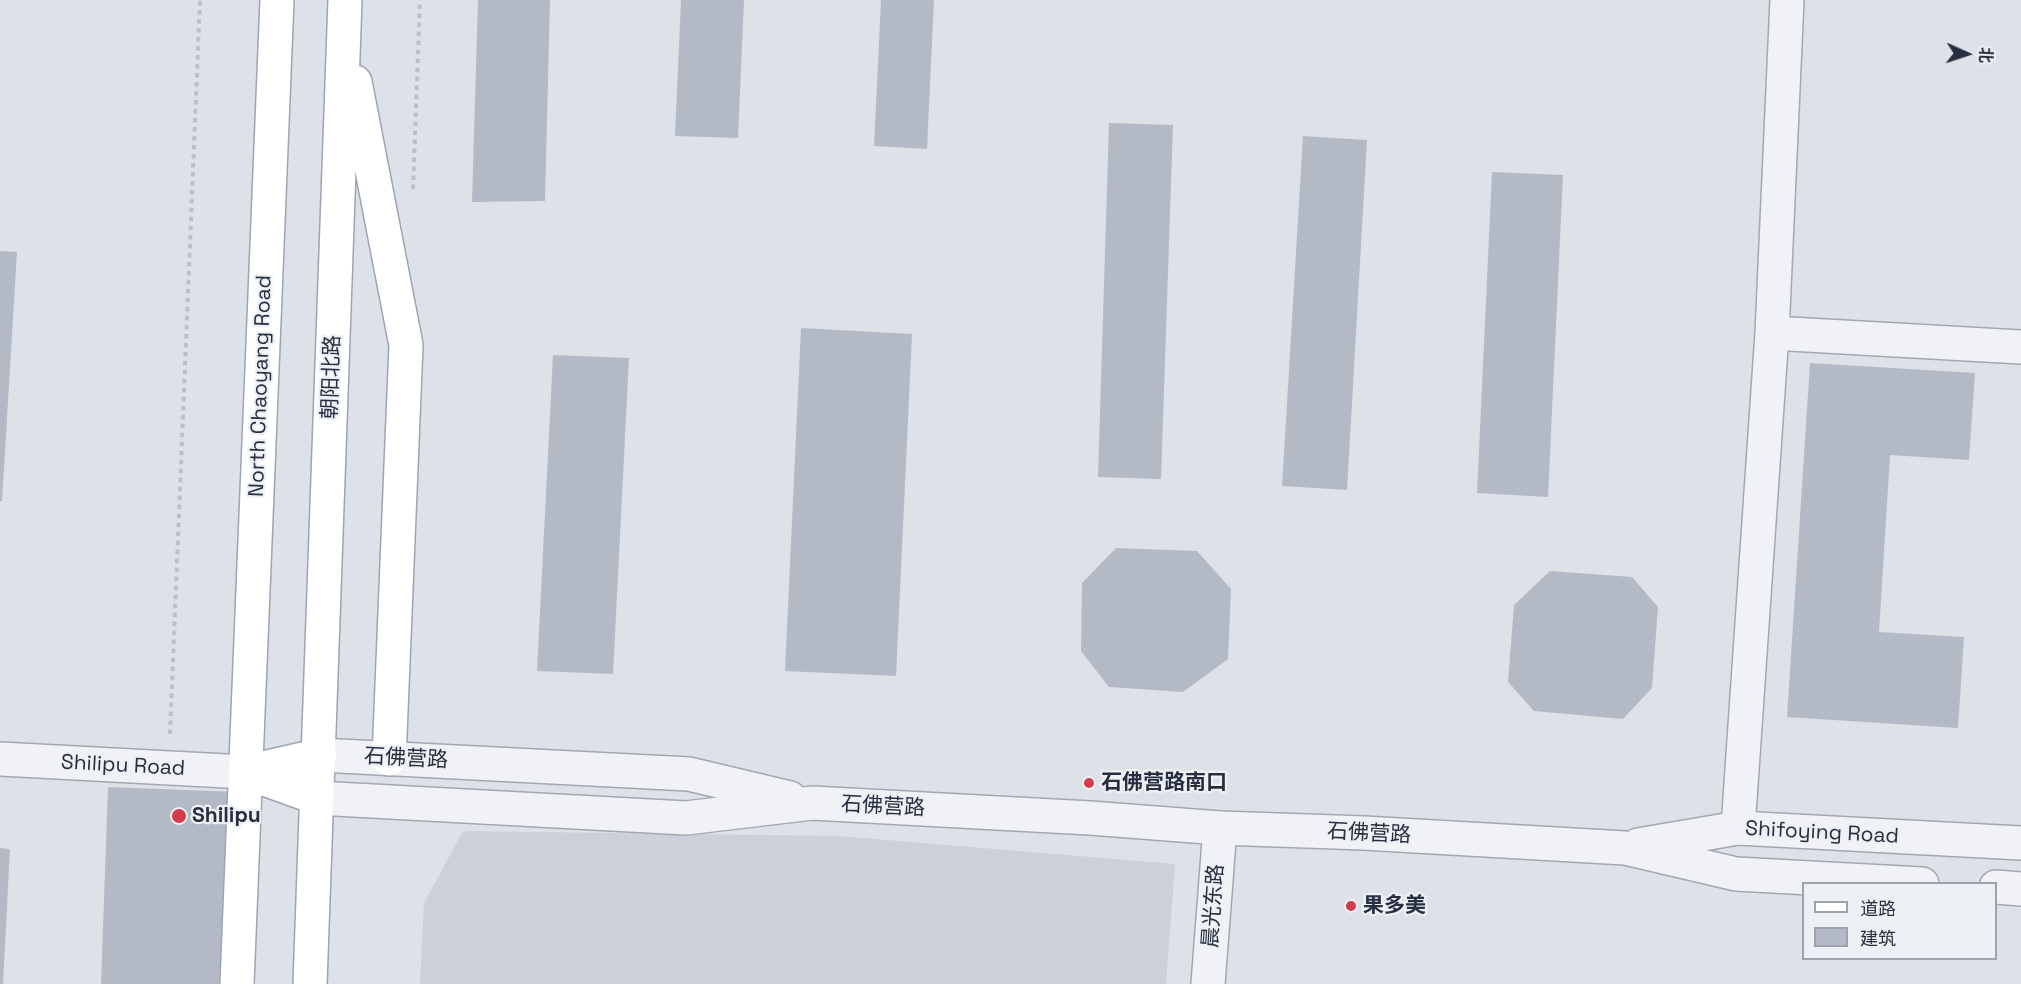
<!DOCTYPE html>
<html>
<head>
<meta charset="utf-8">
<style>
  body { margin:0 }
  #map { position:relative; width:2021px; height:984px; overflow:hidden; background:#dde1e8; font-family:"Space Grotesk","Noto Sans SC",sans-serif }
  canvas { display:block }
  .legend { position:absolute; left:1802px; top:882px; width:195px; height:78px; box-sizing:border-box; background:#edf0f5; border:2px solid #9da2ac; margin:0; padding:8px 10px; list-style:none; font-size:18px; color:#262e3f }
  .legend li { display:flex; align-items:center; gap:12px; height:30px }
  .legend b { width:30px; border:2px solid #9da2ac }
  .north { position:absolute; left:1937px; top:24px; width:60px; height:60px; -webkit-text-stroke:4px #edf0f5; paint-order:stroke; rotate:93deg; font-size:16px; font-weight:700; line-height:24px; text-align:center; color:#262e3f }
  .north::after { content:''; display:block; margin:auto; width:21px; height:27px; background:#262e3f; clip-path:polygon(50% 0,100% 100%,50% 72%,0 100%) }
</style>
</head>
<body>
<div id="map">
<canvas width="2021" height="984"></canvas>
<ul class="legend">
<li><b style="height:8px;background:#fff"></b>道路</li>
<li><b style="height:16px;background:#b4bac5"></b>建筑</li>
</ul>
<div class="north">北</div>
</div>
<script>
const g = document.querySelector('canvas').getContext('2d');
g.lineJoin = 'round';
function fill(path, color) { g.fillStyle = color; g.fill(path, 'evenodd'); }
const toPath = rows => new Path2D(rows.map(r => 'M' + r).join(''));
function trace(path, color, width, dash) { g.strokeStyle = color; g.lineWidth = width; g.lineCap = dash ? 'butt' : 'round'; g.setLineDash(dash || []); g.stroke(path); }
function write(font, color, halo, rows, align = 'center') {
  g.font = font + ' "Space Grotesk","Noto Sans SC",sans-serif'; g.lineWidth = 4.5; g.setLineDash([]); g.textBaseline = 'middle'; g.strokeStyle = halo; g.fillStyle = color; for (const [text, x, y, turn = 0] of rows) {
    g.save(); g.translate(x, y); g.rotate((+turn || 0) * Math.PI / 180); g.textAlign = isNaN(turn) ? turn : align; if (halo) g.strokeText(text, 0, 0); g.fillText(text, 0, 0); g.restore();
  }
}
fill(toPath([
  [463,831,839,836,1175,864,1166,984,420,984,424,903]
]), '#cbd0da');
fill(toPath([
  [478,0,550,0,545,201,472,202],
  [681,0,744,0,738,138,675,136],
  [881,0,934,0,927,149,874,146],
  [1109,123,1173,125,1161,479,1098,477],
  [1303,136,1367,140,1347,490,1282,486],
  [1492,172,1563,175,1548,497,1477,493],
  [0,251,17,252,2,501,0,501],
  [801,328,912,334,896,676,785,671],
  [553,355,629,358,613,674,537,671],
  [1810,363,1975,373,1969,460,1890,455,1879,632,1964,637,1958,728,1787,717],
  [1116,548,1197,551,1231,589,1228,659,1183,692,1109,687,1081,651,1082,583],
  [1550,571,1632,577,1658,607,1652,688,1623,719,1534,711,1508,682,1514,605],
  [108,787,239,792,232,984,101,984],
  [0,848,10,849,3,984,0,984]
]), '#b4bac5');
const minor = toPath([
  [1772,333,2021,347],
  [1738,828,1772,333,1787,0],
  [1208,984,1220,828]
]);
const tertiary = toPath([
  [320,755,689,774,790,798],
  [0,759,245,772],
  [317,798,686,818,812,803,1090,818,1220,828,1364,833,1625,848,1736,874,1922,884],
  [1638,845,1738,828,2021,843],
  [1996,887,2021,889]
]);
const primary = toPath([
  [355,82,406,345,389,759],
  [245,772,317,798],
  [245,772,320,755],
  [237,984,277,0],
  [310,984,345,0]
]);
trace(minor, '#a2a8b2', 36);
trace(tertiary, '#a2a8b2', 36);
trace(primary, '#9ca5b4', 36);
trace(toPath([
  [413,189,420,0],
  [170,734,200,0]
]), '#bbbfc6', 4, [4.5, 4.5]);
trace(minor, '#f0f2f6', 33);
trace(tertiary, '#f0f2f6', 33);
trace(primary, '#fff', 33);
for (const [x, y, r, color] of [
  [1089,783,6,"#d23d4c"],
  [179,816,8,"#d23d4c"],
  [1351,906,6,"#d23d4c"]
]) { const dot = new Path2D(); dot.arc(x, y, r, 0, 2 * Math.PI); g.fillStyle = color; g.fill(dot); trace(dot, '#edf0f5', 2); }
write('21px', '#262e3f', '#edf0f5', [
  ["朝阳北路",332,377,-88],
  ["North Chaoyang Road",261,386,-88],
  ["石佛营路",406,759,3],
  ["Shilipu Road",123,766,3],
  ["石佛营路",883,807,3],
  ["Shifoying Road",1822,833,3],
  ["石佛营路",1369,834,3],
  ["晨光东路",1214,906,-86]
]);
write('bold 21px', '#262e3f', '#edf0f5', [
  ["石佛营路南口",1101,783],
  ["Shilipu",192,816],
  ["果多美",1363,906]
], 'left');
</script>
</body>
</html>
